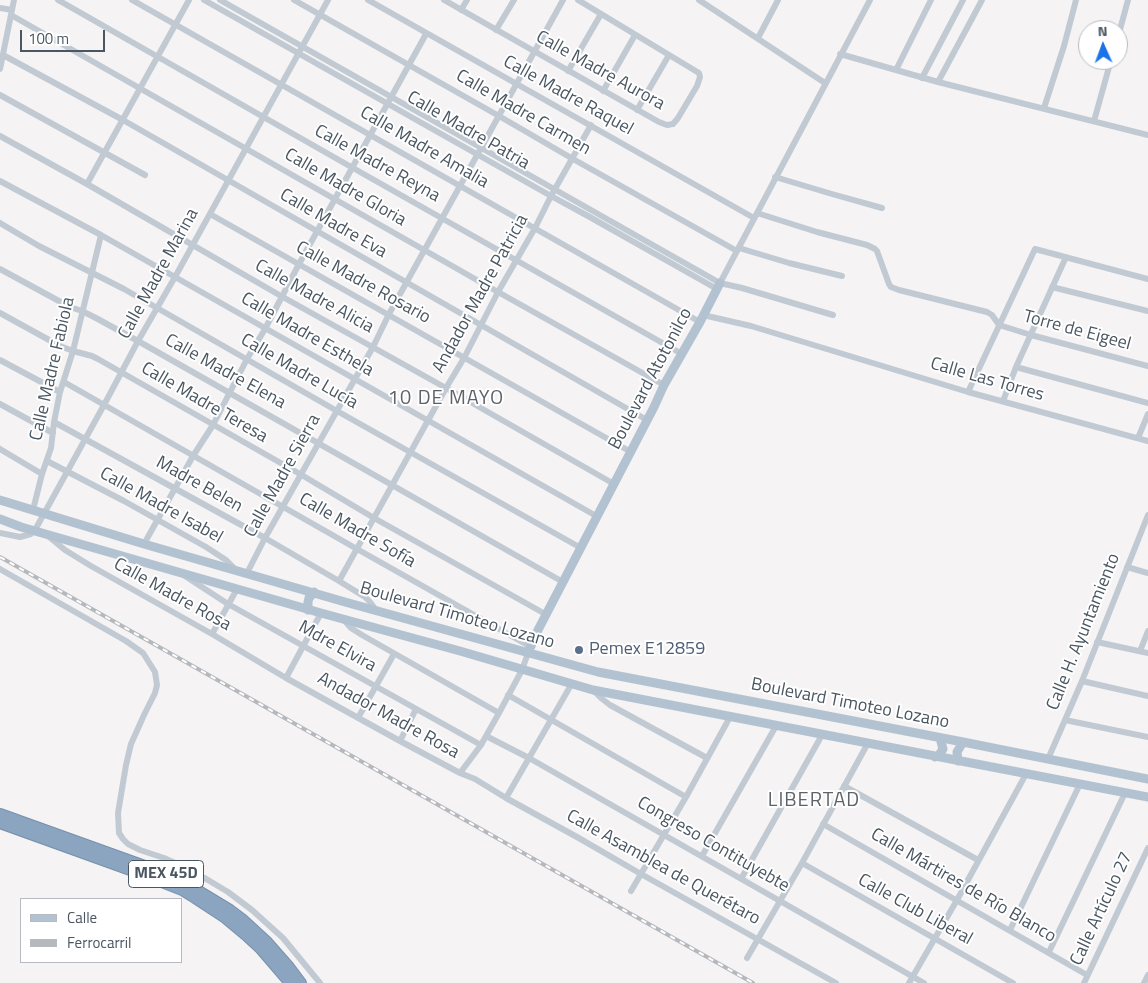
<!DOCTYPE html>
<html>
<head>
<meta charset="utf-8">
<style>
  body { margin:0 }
  #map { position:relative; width:1148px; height:983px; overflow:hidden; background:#f5f3f3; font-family:"Titillium Web",sans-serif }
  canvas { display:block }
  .legend { position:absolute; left:20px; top:898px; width:162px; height:65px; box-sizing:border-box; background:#fff; border:1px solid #b7bbc0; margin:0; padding:6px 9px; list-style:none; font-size:15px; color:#4a5661 }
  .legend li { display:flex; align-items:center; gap:10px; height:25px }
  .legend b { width:25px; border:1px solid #b7bbc0 }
  .north { position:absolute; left:1078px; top:20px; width:50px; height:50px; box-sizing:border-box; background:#fff; border:1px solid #b7bbc0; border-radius:50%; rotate:358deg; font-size:14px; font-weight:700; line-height:20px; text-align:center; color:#4a5661 }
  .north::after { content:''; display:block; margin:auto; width:18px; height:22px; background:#1a73e8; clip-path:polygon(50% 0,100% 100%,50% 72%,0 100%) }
  .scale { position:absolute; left:20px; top:30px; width:85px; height:22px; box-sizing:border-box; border:2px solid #4a5661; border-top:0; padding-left:6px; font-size:15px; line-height:18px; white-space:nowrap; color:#4a5661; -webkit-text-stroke:4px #fff; paint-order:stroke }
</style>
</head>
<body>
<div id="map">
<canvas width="1148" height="983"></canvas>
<ul class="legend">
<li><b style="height:6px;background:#b3c2d1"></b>Calle</li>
<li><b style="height:6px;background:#b5b8bd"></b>Ferrocarril</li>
</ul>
<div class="north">N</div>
<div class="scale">100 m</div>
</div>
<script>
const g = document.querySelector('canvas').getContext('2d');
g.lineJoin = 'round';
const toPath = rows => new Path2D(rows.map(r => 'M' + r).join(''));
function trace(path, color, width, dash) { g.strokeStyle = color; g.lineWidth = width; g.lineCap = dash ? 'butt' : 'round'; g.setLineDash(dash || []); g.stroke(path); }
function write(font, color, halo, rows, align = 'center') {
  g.font = font + ' "Titillium Web",sans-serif'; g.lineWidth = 4; g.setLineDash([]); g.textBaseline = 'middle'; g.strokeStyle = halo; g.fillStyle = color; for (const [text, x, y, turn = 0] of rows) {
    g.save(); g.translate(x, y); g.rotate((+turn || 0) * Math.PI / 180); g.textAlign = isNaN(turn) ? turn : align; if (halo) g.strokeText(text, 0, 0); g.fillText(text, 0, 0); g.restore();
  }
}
const highway = toPath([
  [0,814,153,869,187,884,230,910,242,919,267,942,289,967,301,983],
  [0,823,136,872,182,890,195,898,224,917,248,937,260,948,290,983]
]);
trace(highway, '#7690ad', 12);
trace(toPath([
  [58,0,353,168,682,354],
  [132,0,700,322],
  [204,0,551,196,588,216,717,289],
  [220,0,720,283,742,288,833,315],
  [294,0,499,116,573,159,737,251],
  [368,0,754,218],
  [444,0,659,122,667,125,673,124,678,118,697,86,700,77,699,73,578,0],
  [699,0,825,83],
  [0,8,12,10],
  [461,10,467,0],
  [11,15,498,292,664,385],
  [496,30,514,0],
  [1118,37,1128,0],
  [758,38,778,0],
  [840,54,938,82,1148,135],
  [3,55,123,120,647,420],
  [0,69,14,0],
  [896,70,931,0],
  [568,71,601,14],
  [922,78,963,0],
  [938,82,982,0],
  [603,91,635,35],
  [0,95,145,175],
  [1044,108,1064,46,1076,0],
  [637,110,669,55],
  [1094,121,1111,60],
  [0,136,87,184,281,296,446,388,614,484],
  [775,177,832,194,882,208],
  [0,181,101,235,598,517],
  [87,184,189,0],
  [757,213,817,232,867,245,875,249,877,251,889,284,891,287,899,290,987,312,992,315,999,325,1031,335,1148,366],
  [210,214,631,452],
  [0,223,39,246,124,289,337,411,581,548],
  [739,248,789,263,842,276],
  [0,269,70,307,82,311,96,318,138,341,563,582],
  [720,283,870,0],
  [1052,287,1148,311],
  [0,313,60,346,73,351,92,356,98,359,300,474,374,518,547,615],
  [703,315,751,326,968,392,1148,441],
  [0,360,60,392],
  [1016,367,1148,403],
  [64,382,357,549,531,647],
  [968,392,1035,249,1148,279],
  [1003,401,1016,367,1066,257],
  [0,404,53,433],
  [54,422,265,538,339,581,365,597,370,602,376,610],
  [1138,438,1148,414],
  [0,449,42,474],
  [47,461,124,501,206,547,226,560,236,570],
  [33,510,42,474,51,448,54,422,60,392,73,351,101,235],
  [0,533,20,537,31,534,35,530,104,405,138,341,175,277,328,0],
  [48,536,65,550,91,566,212,634,286,678,400,741,460,773,475,779,506,798,577,837,641,874,836,983],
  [144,544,193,456,213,425,247,359,265,329,299,264,426,34],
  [1127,567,1148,573],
  [0,569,126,641,143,653,155,672,157,685,155,693,144,715,131,744,126,765,118,813,119,833,123,839,128,844,140,850,164,858,186,868,208,880,228,892,252,910,283,938,320,983],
  [247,573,265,538,373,347,389,314,563,0],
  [185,576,228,604,481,745],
  [339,581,446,388,464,358,498,292,535,228,551,196,591,125],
  [344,620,351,628,362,635,499,713],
  [212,634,237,589],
  [1097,642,1148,653],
  [1140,651,1148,631],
  [286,678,321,613],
  [1082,681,1148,696],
  [593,690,601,698,610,705,707,758],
  [508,695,686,797],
  [358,718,394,654],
  [1065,720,1148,737],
  [486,736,529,758,924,983],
  [400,741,416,709],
  [1048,759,1082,681,1148,515],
  [460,773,481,745,499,713,522,670,528,653],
  [844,786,978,860],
  [506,798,571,685],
  [823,824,1087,975],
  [702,856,776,726],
  [802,863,1013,983],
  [741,879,822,735],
  [631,891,686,797,730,717],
  [1010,930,1080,784],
  [1049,952,1125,793],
  [747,958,802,863,868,743],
  [909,983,957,900,1026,774],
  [1084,983,1148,848],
  [1144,983,1148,975]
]), '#c1cad2', 6);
trace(toPath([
  [0,500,144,544,345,602,598,672,963,742,1148,779],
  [0,519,21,527,321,613,460,651,593,690,1148,797],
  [308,610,308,602,309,598,314,592],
  [528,653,538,630,654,407,664,385,700,322,720,283],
  [935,757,939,755,943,749,940,738],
  [958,761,957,752,963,742]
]), '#b3c2d1', 9);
trace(highway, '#8ba5c1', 10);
const rail = toPath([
  [0,557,753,983]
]);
trace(rail, '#b5b8bd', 4);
trace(rail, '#fff', 2, [5.5]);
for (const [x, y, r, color] of [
  [579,650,5,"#5c6f8a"]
]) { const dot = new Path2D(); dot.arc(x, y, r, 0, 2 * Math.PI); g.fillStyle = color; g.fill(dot); trace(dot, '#fff', 2); }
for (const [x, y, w] of [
  [166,874,75]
]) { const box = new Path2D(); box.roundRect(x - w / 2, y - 13.5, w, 27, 4); g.fillStyle = '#fff'; g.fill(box); trace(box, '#4a5661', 1); }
write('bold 16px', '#4a5661', null, [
  ["MEX 45D",166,874]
]);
write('18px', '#4a5661', '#fff', [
  ["Calle Madre Aurora",600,71,29],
  ["Calle Madre Raquel",568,96,29],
  ["Calle Madre Carmen",523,113,30],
  ["Calle Madre Patria",468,131,30],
  ["Calle Madre Amalia",424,148,30],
  ["Calle Madre Reyna",377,164,29],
  ["Calle Madre Gloria",345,188,30],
  ["Calle Madre Eva",333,224,30],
  ["Calle Madre Marina",159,274,-61],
  ["Calle Madre Rosario",363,283,29],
  ["Andador Madre Patricia",481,294,-61],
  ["Calle Madre Alicia",314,297,29],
  ["Torre de Eigeel",1077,331,15],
  ["Calle Madre Esthela",307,335,30],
  ["Calle Madre Fabiola",53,369,-77],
  ["Calle Madre Elena",225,372,29],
  ["Calle Madre Lucía",299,372,30],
  ["Boulevard Atotonilco",651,379,-62],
  ["Calle Las Torres",987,380,16],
  ["Calle Madre Teresa",204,403,30],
  ["Calle Madre Sierra",283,476,-61],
  ["Madre Belen",199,485,29],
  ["Calle Madre Isabel",161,506,29],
  ["Calle Madre Sofía",357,531,30],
  ["Calle Madre Rosa",172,595,29],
  ["Boulevard Timoteo Lozano",457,616,16],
  ["Calle H. Ayuntamiento",1084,632,-68],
  ["Mdre Elvira",337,647,29],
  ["Boulevard Timoteo Lozano",850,704,11],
  ["Andador Madre Rosa",388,716,29],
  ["Congreso Contituyebte",713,845,30],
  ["Calle Asamblea de Querétaro",663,868,29],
  ["Calle Mártires de Río Blanco",963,886,30],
  ["Calle Artículo 27",1102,909,-65],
  ["Calle Club Liberal",915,910,29]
]);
write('18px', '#4e5e75', '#fff', [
  ["Pemex E12859",589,650]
], 'left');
g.letterSpacing = '1px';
write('20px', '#5f6368', '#fff', [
  ["10 DE MAYO",446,399],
  ["LIBERTAD",814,801]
]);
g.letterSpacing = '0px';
</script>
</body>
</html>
